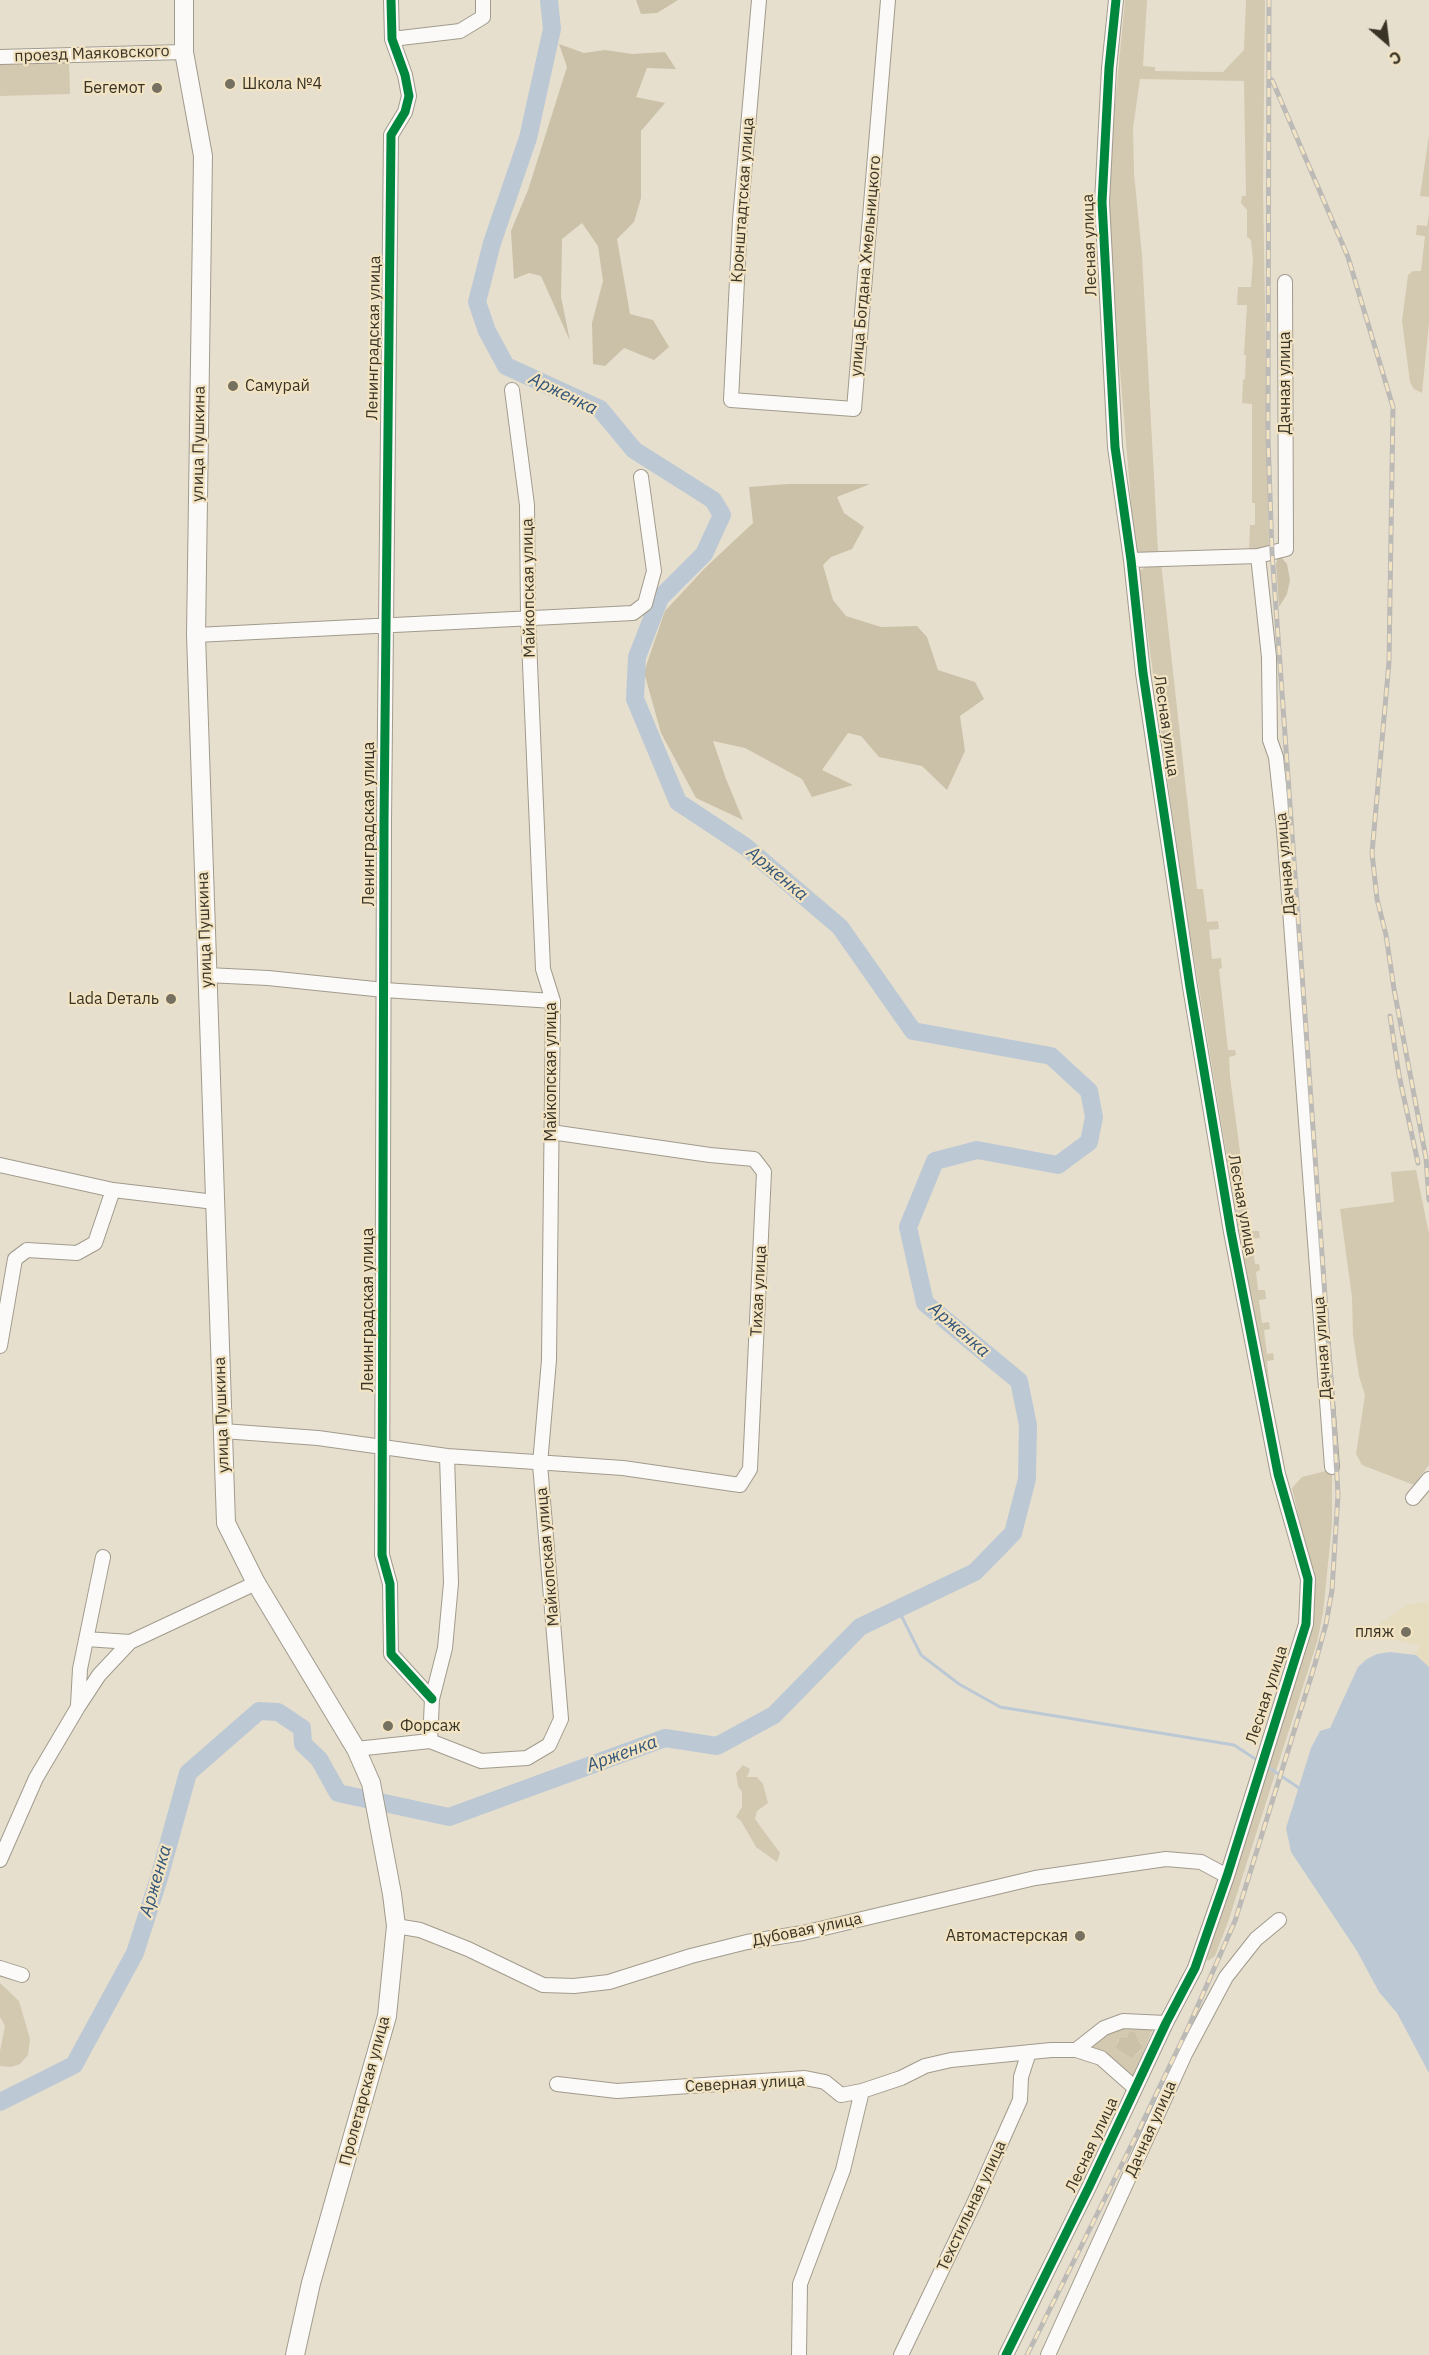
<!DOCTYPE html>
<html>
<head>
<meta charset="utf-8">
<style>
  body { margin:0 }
  #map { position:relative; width:1429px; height:2355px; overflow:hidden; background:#e7dfcd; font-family:"IBM Plex Sans",sans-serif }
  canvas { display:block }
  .north { position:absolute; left:1357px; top:12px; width:60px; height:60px; -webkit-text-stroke:4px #f2e3c2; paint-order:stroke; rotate:152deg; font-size:16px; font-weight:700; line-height:24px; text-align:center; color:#393426 }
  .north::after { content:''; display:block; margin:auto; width:21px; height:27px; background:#393426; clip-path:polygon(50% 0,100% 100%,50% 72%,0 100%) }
</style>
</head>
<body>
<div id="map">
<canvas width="1429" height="2355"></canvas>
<div class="north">С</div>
</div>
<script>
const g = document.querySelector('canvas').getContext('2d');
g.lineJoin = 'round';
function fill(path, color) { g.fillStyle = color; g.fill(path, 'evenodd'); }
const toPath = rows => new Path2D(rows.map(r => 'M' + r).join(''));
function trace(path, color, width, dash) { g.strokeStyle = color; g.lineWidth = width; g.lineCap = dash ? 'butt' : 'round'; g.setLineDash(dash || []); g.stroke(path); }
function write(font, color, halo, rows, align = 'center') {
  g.font = font + ' "IBM Plex Sans",sans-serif'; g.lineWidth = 4.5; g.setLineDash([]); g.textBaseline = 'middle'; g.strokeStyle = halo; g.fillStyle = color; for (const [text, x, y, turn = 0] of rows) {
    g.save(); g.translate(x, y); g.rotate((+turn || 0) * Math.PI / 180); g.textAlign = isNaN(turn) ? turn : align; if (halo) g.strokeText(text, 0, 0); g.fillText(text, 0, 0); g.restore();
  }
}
fill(toPath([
  [1125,0,1147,0,1143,66,1155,67,1155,71,1223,72,1244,50,1246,0,1265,0,1263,187,1269,551,1250,554,1140,557,1135,549,1117,335,1109,207,1111,146],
  [1140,79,1244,81,1246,196,1242,196,1241,203,1247,210,1247,237,1251,240,1253,260,1251,287,1238,287,1237,305,1247,305,1244,355,1246,355,1245,379,1243,380,1242,403,1252,404,1252,503,1255,503,1255,525,1250,525,1249,552,1158,552,1142,255,1134,173,1133,128],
  [69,61,70,94,0,96,0,64],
  [1429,135,1429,197,1420,196],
  [1429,213,1429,323,1422,393,1414,389,1410,382,1402,321,1408,275,1413,271,1421,271,1425,236,1416,235,1417,225,1427,226],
  [1161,563,1197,889,1203,889,1207,922,1218,921,1219,929,1209,930,1212,959,1221,958,1222,968,1219,969,1228,1050,1235,1050,1236,1055,1229,1057,1230,1077,1250,1226,1251,1231,1259,1231,1260,1238,1246,1239,1240,1236,1182,885,1139,571,1149,565],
  [1416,1170,1429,1234,1429,1465,1414,1485,1362,1465,1356,1454,1365,1395,1359,1376,1353,1335,1352,1297,1340,1209,1394,1202,1391,1172],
  [1252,1242,1255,1264,1259,1264,1260,1270,1256,1272,1258,1290,1265,1290,1266,1299,1259,1300,1262,1323,1269,1322,1270,1329,1264,1330,1267,1354,1273,1353,1274,1360,1267,1361,1270,1391,1266,1389,1242,1248,1244,1243],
  [1326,1471,1332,1475,1332,1524,1323,1613,1317,1642,1229,1919,1215,1956,1208,1961,1205,1957,1299,1668,1307,1553,1292,1488,1302,1477],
  [743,1765,750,1769,747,1777,757,1777,763,1784,768,1803,757,1811,755,1819,780,1853,777,1862,756,1847,741,1821,736,1817,742,1807,742,1792,738,1786,736,1773],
  [0,1983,19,2001,30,2039,28,2055,20,2064,11,2067,0,2066,0,2051,5,2026,0,2017],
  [1115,2026,1150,2029,1152,2031,1135,2073,1130,2077,1090,2048],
  [1135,2033,1139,2042,1142,2043,1140,2051,1132,2059,1115,2047,1118,2040]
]), '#d3c8b0');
fill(toPath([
  [636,0,678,0,657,13,641,14],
  [559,44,584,53,605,50,632,54,665,52,676,69,647,68,636,97,665,103,641,131,641,198,634,222,617,239,630,314,653,320,669,347,654,360,624,348,605,366,593,364,592,323,603,281,598,246,582,223,562,239,561,297,570,341,541,276,529,273,514,279,511,231,528,190,567,67],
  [788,484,870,484,837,497,844,513,864,527,852,549,831,557,823,565,833,600,846,616,881,627,917,626,927,637,938,670,975,682,984,699,960,716,965,751,947,790,922,766,879,757,861,736,848,733,822,770,853,785,812,797,802,779,745,748,713,741,726,779,743,820,696,798,661,733,644,672,665,611,705,568,753,523,749,487],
  [1281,557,1287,564,1290,580,1287,594,1279,607,1276,564,1278,558],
  [1130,2031,1135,2033,1139,2042,1142,2044,1142,2048,1132,2059,1115,2047,1120,2038,1127,2037]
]), '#cbc0a8');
fill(toPath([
  [1425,1602,1429,1604,1429,1667,1416,1655,1420,1645,1389,1639,1378,1625,1409,1604]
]), '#e6ddc0');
fill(toPath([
  [1390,1652,1416,1655,1429,1667,1429,2073,1397,2013,1379,1992,1357,1951,1291,1852,1286,1828,1311,1748,1320,1731,1330,1728,1358,1667,1367,1659,1377,1654]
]), '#bcc9d5');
trace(toPath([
  [898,1609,921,1655,959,1684,1000,1707,1234,1745,1260,1762],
  [1265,1765,1302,1790]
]), '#bcc9d5', 3);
trace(toPath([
  [0,2102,74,2065,135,1953,159,1878,188,1773,259,1711,278,1712,302,1728,303,1744,319,1759,338,1793,449,1817,665,1738,717,1746,774,1715,860,1627,975,1572,1013,1533,1027,1479,1028,1425,1019,1381,925,1303,908,1227,935,1161,977,1150,1058,1165,1089,1142,1094,1117,1089,1091,1051,1056,913,1031,840,927,746,847,678,802,635,699,637,657,660,598,704,554,722,515,713,500,634,450,600,409,506,366,487,331,477,302,492,243,528,138,552,29,549,0]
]), '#bcc9d5', 18);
const minor = toPath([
  [391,0,392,39,405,75,409,96,405,112,391,135,384,821,382,1555,390,1584,391,1654,432,1699],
  [759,0,740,220,731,400,854,409,888,0],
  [392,39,460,31,483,17,483,0],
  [0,57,184,52],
  [1285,282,1286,549,1258,556,1269,657,1270,740,1276,757,1284,830,1332,1467],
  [1131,560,1258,556],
  [196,635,633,613,645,604,654,571,641,477],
  [207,975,268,978,384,990,553,1001],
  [0,1165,113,1190,215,1202],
  [0,1346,15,1259,27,1250,77,1253,95,1243,113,1190],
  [223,1431,318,1438,447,1456,623,1468,740,1485,750,1469,764,1172,754,1159,710,1155,551,1132],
  [1413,1498,1429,1479],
  [86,1639,130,1642],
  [78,1705,80,1669,103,1557],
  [430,1741,481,1761,527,1758,549,1745,561,1719,540,1464,549,1360,553,1001,543,969,528,617,527,505,512,390],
  [356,1749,430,1741,432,1699,445,1648,451,1583,447,1456],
  [0,1860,36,1778,78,1707,99,1675,130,1642,256,1583],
  [396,1926,420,1930,468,1949,543,1985,574,1986,609,1982,691,1956,747,1942,803,1933,1035,1878,1166,1859,1201,1862,1227,1876],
  [0,1968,22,1975],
  [1076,2050,1101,2058,1135,2088],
  [557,2084,617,2091,805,2078,825,2082,841,2095,862,2091,901,2078,925,2066,951,2060,1051,2050,1076,2050,1104,2028,1123,2021,1166,2023],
  [799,2355,800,2284,843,2170,862,2091],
  [901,2355,975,2201,1020,2100,1021,2077,1029,2052],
  [1006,2355,1089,2187,1166,2023,1195,1968,1227,1876,1306,1624,1308,1579,1278,1474,1231,1232,1190,987,1143,673,1131,560,1115,447,1102,202,1109,68,1116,0],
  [1048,2355,1185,2054,1226,1977,1256,1939,1279,1920]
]);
const major = toPath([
  [184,0,184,52,203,156,196,635,226,1523,256,1583,356,1749,371,1783,392,1894,396,1926,387,2016,311,2283,295,2355]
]);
trace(minor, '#a19b8d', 16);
trace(major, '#a19b8d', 20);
trace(minor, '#fbfaf8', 14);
trace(major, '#fbfaf8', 18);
const rail = toPath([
  [1272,80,1348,257,1393,407,1389,662,1372,853,1377,899,1386,935,1394,989,1426,1158,1429,1200],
  [1390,1016,1399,1075,1418,1163],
  [1027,2355,1137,2134,1188,2028,1235,1921,1315,1664,1326,1624,1332,1590,1338,1495,1334,1423,1272,552,1268,438,1269,0]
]);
trace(rail, '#bcbab6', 5);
trace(rail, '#f2e3c2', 3, [9]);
trace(toPath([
  [391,0,392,39,405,75,409,96,405,112,391,135,384,821,382,1555,390,1584,391,1654,432,1699],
  [1006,2355,1089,2187,1166,2023,1195,1968,1227,1876,1306,1624,1308,1579,1278,1474,1231,1232,1190,987,1143,673,1131,560,1115,447,1102,202,1109,68,1116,0]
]), '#00873e', 9);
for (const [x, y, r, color] of [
  [230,84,6,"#767060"],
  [157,88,6,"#767060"],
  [233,386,6,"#767060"],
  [171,999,6,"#767060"],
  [1406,1632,6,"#767060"],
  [388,1726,6,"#767060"],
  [1080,1936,6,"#767060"]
]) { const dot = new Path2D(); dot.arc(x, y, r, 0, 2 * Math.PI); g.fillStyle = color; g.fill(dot); trace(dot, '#f2e3c2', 2); }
write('16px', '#393426', '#f2e3c2', [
  ["проезд Маяковского",92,54,-2],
  ["Кронштадтская улица",743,200,-86],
  ["Лесная улица",1090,245,-92],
  ["улица Богдана Хмельницкого",866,266,-85],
  ["Ленинградская улица",374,338,-89],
  ["Дачная улица",1285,383,-90],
  ["улица Пушкина",199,444,-89],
  ["Майкопская улица",529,588,-91],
  ["Лесная улица",1166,726,82],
  ["Ленинградская улица",369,824,-90],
  ["Дачная улица",1286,864,-95],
  ["улица Пушкина",205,930,-92],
  ["Майкопская улица",551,1072,-90],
  ["Лесная улица",1242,1205,80],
  ["Тихая улица",759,1291,-87],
  ["Ленинградская улица",368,1310,-90],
  ["Дачная улица",1323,1348,-94],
  ["улица Пушкина",222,1415,-92],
  ["Майкопская улица",548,1557,-95],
  ["Лесная улица",1267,1695,-72],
  ["Дубовая улица",807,1930,-12],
  ["Северная улица",745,2084,-3],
  ["Пролетарская улица",365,2091,-75],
  ["Дачная улица",1151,2129,-66],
  ["Лесная улица",1092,2145,-65],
  ["Техстильная улица",972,2206,-65]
]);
write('16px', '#393426', '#f2e3c2', [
  ["Школа №4",242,84,"left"],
  ["Бегемот",145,88],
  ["Самурай",245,386,"left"],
  ["Lada Dеталь",159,999],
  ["пляж",1394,1632],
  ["Форсаж",400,1726,"left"],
  ["Автомастерская",1068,1936]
], 'right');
write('italic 18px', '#32557a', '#f2e3c2', [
  ["Арженка",563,394,26],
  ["Арженка",777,874,40],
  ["Арженка",959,1330,41],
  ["Арженка",622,1754,-20],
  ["Арженка",156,1881,-74]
]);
</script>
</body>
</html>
